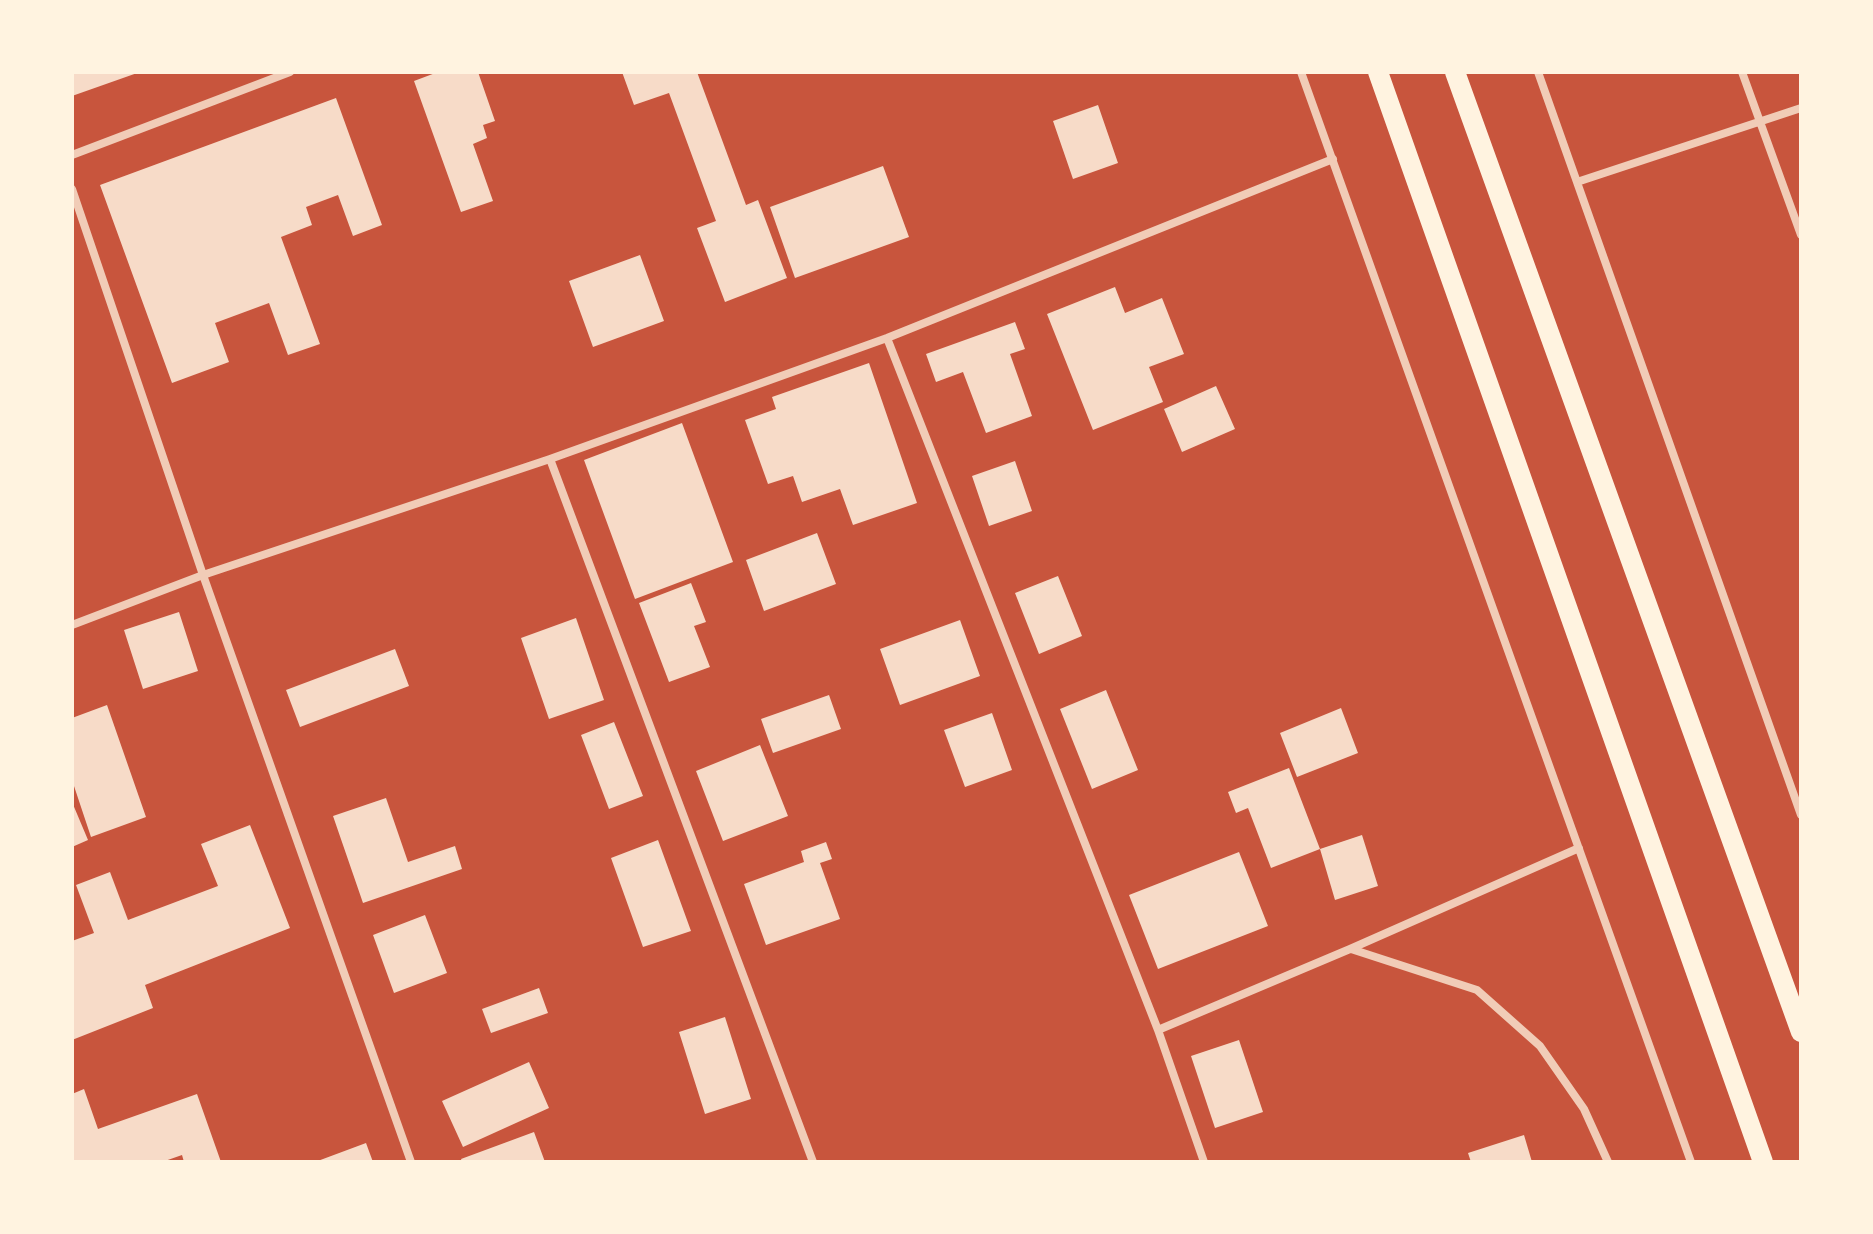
<!DOCTYPE html>
<html>
<head>
<meta charset="utf-8">
<style>
  body { margin:0 }
  #map { position:relative; width:1873px; height:1234px; overflow:hidden; background:#c8553d; font-family:"PT Sans Narrow",sans-serif }
  canvas { display:block }
  .frame { position:absolute; inset:0; border:74px solid #fff3e0; pointer-events:none }
</style>
</head>
<body>
<div id="map">
<canvas width="1873" height="1234"></canvas>
<div class="frame"></div>
</div>
<script>
const g = document.querySelector('canvas').getContext('2d');
g.lineJoin = 'round';
function fill(path, color) { g.fillStyle = color; g.fill(path, 'evenodd'); }
const toPath = rows => new Path2D(rows.map(r => 'M' + r).join(''));
function trace(path, color, width, dash) { g.strokeStyle = color; g.lineWidth = width; g.lineCap = dash ? 'butt' : 'round'; g.setLineDash(dash || []); g.stroke(path); }
fill(toPath([
  [72,72,140,72,72,96],
  [438,72,478,72,495,121,483,125,487,138,473,144,493,201,461,212,414,81],
  [622,72,697,72,746,205,758,200,787,278,725,302,697,228,716,221,669,93,634,105],
  [336,98,382,225,353,236,338,195,306,207,312,225,281,237,320,344,288,355,269,303,215,323,229,362,172,383,100,185],
  [1098,105,1118,163,1073,179,1053,121],
  [883,166,909,237,795,278,770,207],
  [640,255,664,321,593,347,569,281],
  [1115,287,1125,313,1162,298,1184,354,1149,367,1163,402,1093,430,1047,314],
  [1015,322,1025,349,1010,354,1032,416,986,433,963,372,936,382,926,354],
  [869,363,917,503,853,525,840,489,802,502,793,476,768,484,745,420,776,409,772,397],
  [1216,386,1235,429,1182,452,1164,409],
  [682,423,733,562,635,599,584,460],
  [1015,461,1032,511,989,526,972,476],
  [817,533,836,584,764,611,746,560],
  [1058,576,1082,636,1039,654,1015,593],
  [691,583,706,622,694,626,710,667,669,682,639,603],
  [179,612,198,671,143,689,124,630],
  [576,618,604,700,549,719,521,638],
  [960,620,980,676,900,705,880,649],
  [395,649,409,686,300,727,286,690],
  [1106,690,1138,770,1092,789,1060,709],
  [829,695,841,729,773,753,761,719],
  [107,705,146,817,91,837,72,780,72,718],
  [1341,708,1358,753,1297,777,1280,733],
  [992,713,1012,770,965,787,944,730],
  [614,722,643,796,609,809,581,735],
  [760,745,788,816,723,841,696,771],
  [1289,768,1320,849,1271,868,1248,808,1236,813,1228,792],
  [386,798,408,862,455,846,462,869,363,903,333,816],
  [72,802,88,840,72,847],
  [250,825,290,928,145,985,153,1008,72,1040,72,941,94,933,76,885,110,872,128,920,218,886,201,844],
  [1362,835,1378,886,1335,900,1320,849],
  [658,840,691,931,643,947,611,858],
  [826,842,832,859,820,863,840,919,766,945,744,884,804,862,801,851],
  [1239,852,1268,926,1158,969,1129,895],
  [425,915,447,973,394,993,373,935],
  [539,988,548,1013,491,1033,482,1009],
  [725,1017,751,1099,705,1114,679,1032],
  [1239,1040,1263,1112,1215,1128,1191,1056],
  [529,1062,549,1108,463,1147,442,1101],
  [84,1089,98,1129,197,1094,221,1162,184,1162,182,1155,162,1162,72,1162,72,1094],
  [534,1132,545,1162,462,1162,461,1159],
  [1524,1135,1532,1162,1471,1162,1468,1153],
  [366,1143,373,1162,315,1162]
]), '#f7dbc8');
trace(toPath([
  [1301,72,1691,1162],
  [1538,72,1801,815],
  [1742,72,1801,235],
  [72,155,290,72],
  [1577,182,1801,108],
  [72,189,203,575,411,1162],
  [887,338,1158,1030],
  [550,459,813,1162],
  [72,625,203,575,550,459,887,338,1333,159],
  [1351,949,1477,990,1540,1046,1584,1109,1608,1162],
  [1204,1162,1158,1030,1350,949,1579,848]
]), '#f1ccb7', 8);
trace(toPath([
  [1378,72,1763,1162],
  [1455,72,1801,1032]
]), '#fff3e0', 20);
</script>
</body>
</html>
